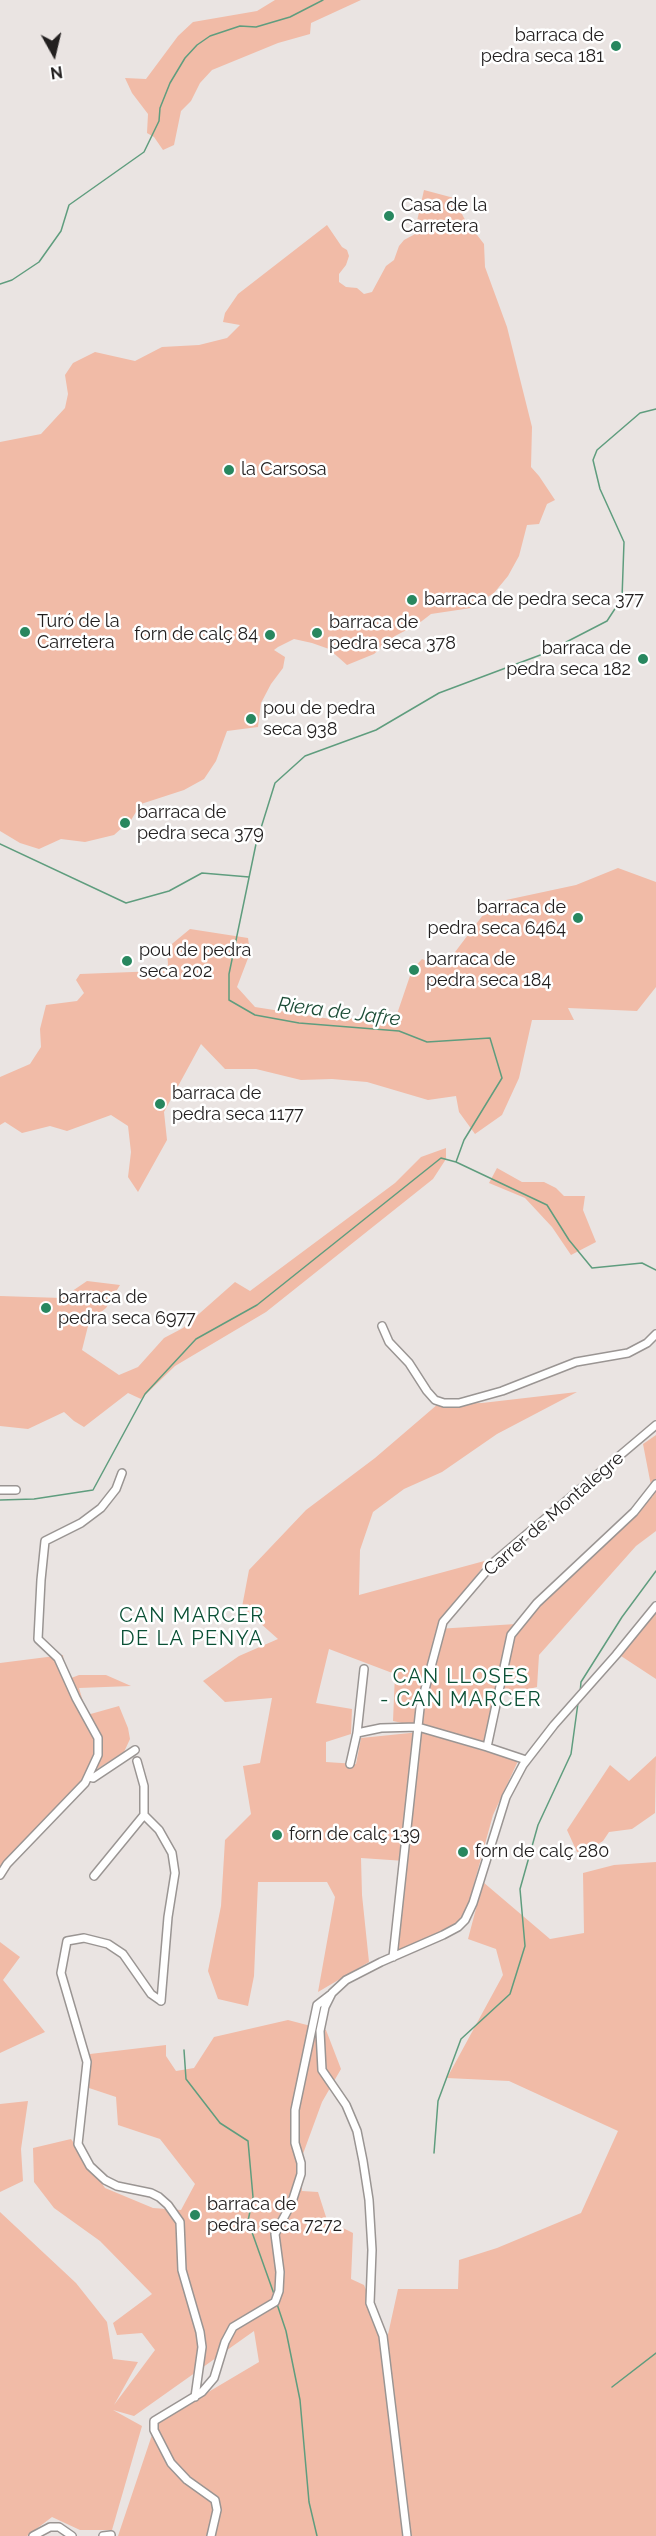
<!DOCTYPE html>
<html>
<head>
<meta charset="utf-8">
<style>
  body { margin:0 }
  #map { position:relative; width:656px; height:2536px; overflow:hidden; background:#eae4e2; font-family:Raleway,sans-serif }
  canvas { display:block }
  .north { position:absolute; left:24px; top:24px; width:60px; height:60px; -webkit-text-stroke:4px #fff; paint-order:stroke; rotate:172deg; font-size:16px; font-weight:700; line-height:24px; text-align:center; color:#232020 }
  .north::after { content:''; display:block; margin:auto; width:21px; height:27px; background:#232020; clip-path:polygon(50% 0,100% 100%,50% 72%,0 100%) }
</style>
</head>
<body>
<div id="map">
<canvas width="656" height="2536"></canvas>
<div class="north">N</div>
</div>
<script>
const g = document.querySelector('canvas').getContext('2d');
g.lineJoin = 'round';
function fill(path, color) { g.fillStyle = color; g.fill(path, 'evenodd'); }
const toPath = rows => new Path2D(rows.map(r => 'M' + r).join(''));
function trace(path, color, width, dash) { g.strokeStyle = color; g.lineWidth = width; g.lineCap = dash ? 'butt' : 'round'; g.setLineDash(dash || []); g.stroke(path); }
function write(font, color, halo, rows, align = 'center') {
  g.font = font + ' Raleway,sans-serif'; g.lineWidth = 5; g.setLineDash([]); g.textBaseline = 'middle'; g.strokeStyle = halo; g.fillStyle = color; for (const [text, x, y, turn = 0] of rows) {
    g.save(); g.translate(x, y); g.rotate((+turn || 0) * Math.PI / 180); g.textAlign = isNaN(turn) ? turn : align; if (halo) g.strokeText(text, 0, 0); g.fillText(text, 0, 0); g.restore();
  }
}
fill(toPath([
  [275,0,361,0,311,23,310,34,278,43,212,70,200,83,191,101,181,111,174,145,163,150,154,137,147,133,148,114,132,93,125,78,146,79,178,36,193,22,257,11],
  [424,190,454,198,464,218,484,244,485,267,507,327,532,427,531,467,539,476,555,500,547,504,539,524,527,525,519,556,508,576,494,593,471,608,431,614,418,624,395,636,374,654,347,665,329,649,312,643,294,639,278,647,274,650,285,657,283,668,271,684,261,703,258,727,227,731,216,761,204,779,184,790,141,804,131,820,114,835,85,842,61,839,39,849,20,843,0,831,0,442,41,434,65,408,68,394,65,375,73,363,95,352,135,361,162,347,199,345,227,338,240,325,223,322,225,313,238,294,327,225,342,247,347,250,349,256,346,265,339,274,339,282,346,287,357,288,364,294,372,292,386,266,394,260,399,246,404,240,417,233,417,221],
  [618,868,656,882,656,987,637,1011,568,1008,574,1020,532,1020,519,1078,502,1115,475,1134,459,1112,456,1096,428,1100,367,1082,332,1079,301,1080,256,1069,225,1069,201,1044,164,1112,167,1140,138,1192,128,1177,131,1152,128,1126,111,1115,67,1131,50,1126,22,1133,5,1122,0,1125,0,1077,30,1064,41,1047,40,1029,46,1005,77,1001,84,993,76,980,80,974,159,971,168,965,167,948,190,929,248,938,250,953,237,987,255,1007,337,1020,397,1014,412,970,422,959,443,968,492,903,576,885],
  [446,1148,446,1159,433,1179,266,1312,175,1366,141,1399,128,1393,84,1427,74,1421,64,1412,28,1429,0,1426,0,1296,62,1298,87,1281,120,1285,106,1308,89,1322,82,1350,119,1375,138,1367,164,1338,183,1328,235,1282,250,1291,395,1183,421,1157],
  [497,1168,522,1182,544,1182,556,1188,564,1196,585,1196,583,1210,596,1242,571,1255,552,1227,525,1198,489,1183],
  [577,1392,497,1434,442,1472,404,1489,373,1512,360,1550,359,1595,488,1560,437,1629,516,1624,653,1496,643,1444,656,1435,656,1531,636,1546,539,1655,537,1687,496,1697,486,1742,393,1721,395,1674,329,1649,316,1703,352,1709,351,1734,326,1742,326,1762,356,1764,361,1738,420,1732,518,1761,493,1815,464,1920,419,1944,395,1951,405,1861,361,1858,362,1895,369,1962,318,1992,335,1897,327,1882,258,1882,254,1976,248,2006,218,1999,208,1971,221,1906,225,1840,251,1814,243,1766,260,1763,272,1698,225,1702,203,1681,239,1656,278,1639,242,1607,249,1570,306,1510,375,1458,438,1404,482,1403],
  [656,1610,656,1679,621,1656],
  [63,1655,66,1680,79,1675,106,1675,131,1686,79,1688,87,1715,119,1706,128,1728,130,1739,124,1752,86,1776,56,1816,0,1871,0,1663],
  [656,1756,655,1813,632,1829,609,1832,603,1841,587,1851,577,1852,567,1830,610,1765,629,1781],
  [656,1862,656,2536,118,2536,156,2423,259,2362,254,2331,134,2416,113,2410,142,2426,112,2530,80,2530,52,2517,27,2536,0,2536,0,2212,76,2283,107,2322,113,2359,138,2362,114,2405,155,2350,142,2333,117,2335,113,2323,152,2294,100,2241,54,2208,34,2182,33,2148,71,2139,105,2188,153,2208,181,2210,195,2184,160,2139,118,2125,116,2097,89,2088,90,2054,166,2045,166,2056,176,2071,194,2068,214,2037,288,2020,326,2030,341,2069,322,2102,300,2162,302,2191,318,2192,327,2220,353,2233,351,2279,364,2285,387,2339,398,2289,458,2289,459,2260,497,2248,581,2213,618,2131,509,2081,447,2078,503,1975,496,1949,468,1939,483,1882,550,1939,584,1933,583,1873,614,1865],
  [0,1942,20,1957,3,1980,45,2032,0,2053],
  [28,2101,21,2149,23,2181,0,2192,0,2104]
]), '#f1bba7');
trace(toPath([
  [0,284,12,280,39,262,61,231,69,205,144,152,159,121,160,108,170,83,185,58,197,45,210,36,240,26,256,27,290,17,323,0],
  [0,844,126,903,169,891,202,873,249,877],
  [456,1162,547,1205,569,1240,592,1268,642,1263,656,1270],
  [0,1500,34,1499,93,1490,145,1394,196,1339,257,1305,441,1158,456,1162,464,1140,502,1078,490,1038,427,1042,399,1031,299,1023,255,1015,229,1000,229,974,256,844,275,783,305,756,376,730,439,693,543,654,607,621,622,598,624,542,600,489,593,460,597,450,640,413,656,409],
  [580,1693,581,1682,622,1617,656,1571],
  [184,2050,186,2079,220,2123,248,2141,253,2197,248,2221,274,2294],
  [434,2153,438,2101,461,2039,510,1994,525,1946,520,1889,538,1825,571,1754,578,1703],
  [277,2304,286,2331,300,2400,309,2502,317,2536],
  [612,2387,656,2353]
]), '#5f9d7e', 1.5);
const minor = toPath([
  [382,1326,389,1342,409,1363,427,1391,435,1400,444,1403,459,1403,502,1391,576,1362,628,1353,647,1343,656,1334],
  [0,1490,16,1490],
  [357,1733,381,1728,418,1727,487,1747],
  [526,1760,487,1747,511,1635,537,1603,634,1512,656,1484],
  [350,1764,357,1733,364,1669],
  [89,1777,93,1778,135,1750],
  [144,1815,159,1830,172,1853,175,1873,168,1917,161,2001],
  [0,1875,7,1864,85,1783,98,1755,98,1738,76,1698,58,1658,38,1639,41,1580,45,1541,81,1523,101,1508,116,1489,122,1473],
  [94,1876,144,1815,144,1786,137,1761],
  [393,1957,420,1708,443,1622,495,1561,656,1425],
  [161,2001,151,1994,123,1954,108,1944,84,1938,67,1941,61,1973,87,2062,78,2144,90,2166,105,2180,117,2186,151,2193,159,2197,168,2205,180,2222,182,2270,200,2332,202,2347,195,2397],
  [33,2536,50,2527,59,2527,72,2536],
  [103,2536,111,2535],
  [211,2536,217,2510,215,2500,187,2480,171,2463,154,2430,154,2421,202,2392,214,2378,225,2342,233,2327,275,2302,279,2291,280,2272,275,2234,292,2202,301,2174,301,2163,295,2143,295,2110,317,2005,330,1995],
  [407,2536,383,2336,370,2303,372,2250,369,2200,363,2161,357,2131,346,2105,322,2070,320,2031,325,2007,332,1993,346,1980,381,1962,443,1935,458,1927,465,1920,473,1903,506,1797,523,1765,554,1725,616,1655,656,1606]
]);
trace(minor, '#9a9593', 10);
trace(minor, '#fff', 7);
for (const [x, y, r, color] of [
  [616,46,6,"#28875f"],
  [389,216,6,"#28875f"],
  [229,470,6,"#28875f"],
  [412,600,6,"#28875f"],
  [25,632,6,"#28875f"],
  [317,633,6,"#28875f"],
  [270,635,6,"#28875f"],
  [643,659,6,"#28875f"],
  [251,719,6,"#28875f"],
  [125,823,6,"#28875f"],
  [578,918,6,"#28875f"],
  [127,961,6,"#28875f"],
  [414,970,6,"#28875f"],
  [160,1104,6,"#28875f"],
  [46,1308,6,"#28875f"],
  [277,1835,6,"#28875f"],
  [463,1852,6,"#28875f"],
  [195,2215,6,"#28875f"]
]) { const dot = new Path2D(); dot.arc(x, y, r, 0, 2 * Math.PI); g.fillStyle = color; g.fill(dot); trace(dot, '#fff', 2); }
write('18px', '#232020', '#fff', [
  ["barraca de",604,36,"right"],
  ["pedra seca 181",604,57,"right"],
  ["Casa de la",401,206],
  ["Carretera",401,227],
  ["la Carsosa",241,470],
  ["barraca de pedra seca 377",424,600],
  ["Turó de la",37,622],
  ["Carretera",37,643],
  ["barraca de",329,623],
  ["pedra seca 378",329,644],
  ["forn de calç 84",258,635,"right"],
  ["barraca de",631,649,"right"],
  ["pedra seca 182",631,670,"right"],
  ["pou de pedra",263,709],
  ["seca 938",263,730],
  ["barraca de",137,813],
  ["pedra seca 379",137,834],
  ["barraca de",566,908,"right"],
  ["pedra seca 6464",566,929,"right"],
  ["pou de pedra",139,951],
  ["seca 202",139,972],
  ["barraca de",426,960],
  ["pedra seca 184",426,981],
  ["barraca de",172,1094],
  ["pedra seca 1177",172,1115],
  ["barraca de",58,1298],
  ["pedra seca 6977",58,1319],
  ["forn de calç 139",289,1835],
  ["forn de calç 280",475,1852],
  ["barraca de",207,2205],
  ["pedra seca 7272",207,2226]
], 'left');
write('18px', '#232020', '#fff', [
  ["Carrer de Montalegre",554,1514,-41]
]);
write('italic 20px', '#1c4d37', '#fff', [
  ["Riera de Jafre",339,1012,7]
]);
g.letterSpacing = '1.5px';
write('20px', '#0a5035', '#fff', [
  ["CAN MARCER",192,1616],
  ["DE LA PENYA",192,1639],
  ["CAN LLOSES",461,1677],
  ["- CAN MARCER",461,1700]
]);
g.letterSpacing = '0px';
</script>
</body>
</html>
